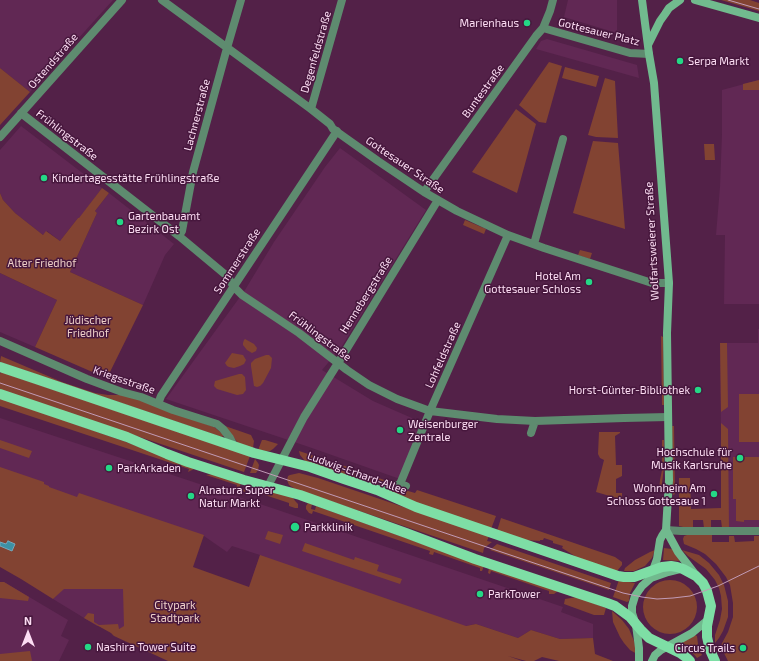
<!DOCTYPE html>
<html>
<head>
<meta charset="utf-8">
<style>
  body { margin:0 }
  #map { position:relative; width:759px; height:661px; overflow:hidden; background:#532148; font-family:"Exo 2",sans-serif }
  canvas { display:block }
  .north { position:absolute; left:8px; top:613px; width:40px; height:40px; -webkit-text-stroke:3px #47173d; paint-order:stroke; rotate:0deg; font-size:11px; font-weight:700; line-height:16px; text-align:center; color:#fcddf3 }
  .north::after { content:''; display:block; margin:auto; width:14px; height:18px; background:#fcddf3; clip-path:polygon(50% 0,100% 100%,50% 72%,0 100%) }
</style>
</head>
<body>
<div id="map">
<canvas width="759" height="661"></canvas>
<div class="north">N</div>
</div>
<script>
const g = document.querySelector('canvas').getContext('2d');
g.lineJoin = 'round';
function fill(path, color) { g.fillStyle = color; g.fill(path, 'evenodd'); }
const toPath = rows => new Path2D(rows.map(r => 'M' + r).join(''));
function trace(path, color, width, dash) { g.strokeStyle = color; g.lineWidth = width; g.lineCap = dash ? 'butt' : 'round'; g.setLineDash(dash || []); g.stroke(path); }
function write(font, color, halo, rows, align = 'center') {
  g.font = font + ' "Exo 2",sans-serif'; g.lineWidth = 3; g.setLineDash([]); g.textBaseline = 'middle'; g.strokeStyle = halo; g.fillStyle = color; for (const [text, x, y, turn = 0] of rows) {
    g.save(); g.translate(x, y); g.rotate((+turn || 0) * Math.PI / 180); g.textAlign = isNaN(turn) ? turn : align; if (halo) g.strokeText(text, 0, 0); g.fillText(text, 0, 0); g.restore();
  }
}
fill(toPath([
  [0,0,113,0,30,92,0,68],
  [568,0,617,0,617,33,564,17],
  [547,39,637,65,639,78,536,49,541,41],
  [759,80,759,304,724,304,725,235,716,235,720,187,722,134,722,90],
  [21,126,102,188,79,219,78,218,60,241,47,231,43,235,15,213,3,200,0,193,0,150],
  [340,148,426,210,342,346,322,370,373,401,421,422,400,479,309,447,166,399,245,290,274,242,325,167],
  [109,193,174,244,165,255,143,305,70,272,97,213,95,211],
  [0,273,25,285,57,300,35,347,0,332],
  [758,329,759,329,759,527,722,528,720,343,758,343],
  [0,418,275,509,563,607,561,612,593,624,593,638,560,639,531,630,518,638,476,624,444,630,252,579,260,555,232,546,227,552,204,536,0,490],
  [0,582,4,582,68,620,61,636,69,640,59,661,0,661],
  [63,589,124,589,125,626,119,629,97,626,76,613,53,599]
]), '#612854');
fill(toPath([
  [721,0,750,0,759,3,759,11],
  [549,62,562,66,546,123,539,122,519,105],
  [565,67,599,76,596,87,562,78],
  [0,68,30,92,0,125],
  [605,78,615,81,618,138,596,137,588,135],
  [759,80,759,90,743,90,743,84],
  [516,109,536,124,517,193,472,172],
  [593,141,618,143,625,229,573,213],
  [704,144,714,144,715,160,705,160],
  [102,188,109,193,95,211,97,213,70,272,143,305,109,374,97,374,35,347,57,300,0,273,0,193,3,200,15,213,43,235,46,231,60,241,78,218,79,218],
  [465,220,486,229,484,234,463,225],
  [580,250,592,253,590,259,578,255],
  [661,336,663,337,664,405,662,405],
  [245,339,254,344,257,348,256,351,252,353,247,350,243,345,243,343,244,340],
  [720,343,727,343,728,407,721,412],
  [232,353,243,355,246,360,244,364,240,366,234,368,229,367,227,366,225,363],
  [266,355,269,355,272,358,271,368,263,383,260,386,257,387,254,386,251,366,251,363,255,359],
  [1,356,62,382,95,393,108,395,120,395,132,397,214,427,223,434,223,436,222,437,0,362],
  [1,372,250,456,244,472,0,390,0,374],
  [239,374,242,374,245,377,246,390,243,394,237,395,217,389,214,386,215,381],
  [739,394,759,394,759,442,739,442],
  [0,398,126,442,194,468,194,469,188,472,189,469,0,406],
  [721,423,728,429,729,528,722,528,721,520,711,520,711,528,704,528,703,520,693,520,693,528,683,527,679,526,679,478,690,478,691,509,721,508],
  [225,426,251,435,254,441,253,448,238,443],
  [672,426,674,426,675,494,673,495],
  [599,432,620,432,620,433,615,436,616,465,622,465,622,476,616,479,616,493,622,493,622,498,620,499,596,492,604,460,600,458,598,454],
  [0,440,32,451,29,458,0,448],
  [262,440,265,440,278,444,273,449,270,451,266,451,258,450],
  [662,440,664,440,664,467,661,492,659,491,660,480,662,470],
  [299,451,348,467,387,481,385,482,373,485,306,462,300,455],
  [733,457,759,457,759,520,744,520,744,522,736,521,736,499,733,499],
  [255,459,258,463,259,465,258,470,256,473,250,473],
  [0,467,44,482,44,484,49,486,49,487,77,497,79,493,204,535,193,567,249,587,260,555,466,626,476,624,518,638,531,630,560,639,593,638,595,654,613,661,559,661,542,657,534,661,526,661,508,656,522,661,168,661,114,636,111,633,84,618,88,613,94,614,94,622,99,625,118,624,119,629,124,626,123,589,64,589,53,599,21,579,0,567],
  [299,473,318,478,489,536,487,541,492,542,484,548,483,553,295,489,289,485,287,480,288,476,290,475],
  [214,474,241,483,239,489,236,488,237,485,206,475],
  [246,485,292,497,296,502,298,504,298,508,295,508,289,506,289,503,247,489,245,492,243,491],
  [398,488,415,493,417,490,496,516,491,529,406,500,387,491],
  [308,503,312,504,311,509,315,510,316,506,484,566,482,571,480,571,480,568,434,552,433,555,429,554,430,551,313,511,312,514,309,513,306,509,306,506],
  [501,518,615,557,622,562,622,565,617,571,578,558,562,548,563,546,553,543,553,541,544,538,543,540,540,540,540,541,523,540,497,531],
  [268,531,283,535,280,544,265,539],
  [687,535,712,535,712,542,729,542,729,536,734,536,735,542,754,541,754,536,759,536,759,661,728,661,722,649,721,645,728,632,733,617,733,603,730,585,726,577,716,564,705,554,696,549,684,544,683,539,684,536],
  [305,543,354,560,355,557,379,565,377,571,402,579,400,584,302,551],
  [497,544,611,583,609,590,490,550],
  [664,548,672,549,680,560,679,561,663,560],
  [655,550,652,558,645,566,634,571,624,571,625,568,635,560,650,552],
  [682,550,699,555,709,563,719,575,724,585,728,601,728,617,723,631,719,638,715,643,715,635,720,620,722,609,721,596,719,588,715,580,706,569,688,556],
  [489,568,558,591,554,594,549,594,549,591,491,571,490,574,488,573],
  [619,580,635,583,630,593,629,601,627,602,613,597],
  '643 607a27 27 0 1 1 54 0a27 27 0 1 1-54 0Z',
  [0,582,4,582,29,597,28,601,0,598],
  [577,597,606,608,604,615,594,615,564,604,565,599],
  [612,611,622,620,629,629,634,641,637,654,630,650,624,643,620,637,613,622],
  [695,635,697,636,698,644,702,655,697,658,691,651,683,643,683,642],
  [30,651,32,661,0,661,0,654]
]), '#824332');
const water = toPath([
  [8,541,15,544,12,551,0,546,0,542,6,544,8,541]
]);
fill(water, '#3c91a5');
trace(water, '#76a8bc', 1);
trace(toPath([
  [162,0,311,109,330,124,333,129,378,161,424,192,457,211,508,235,544,248,652,283,669,283],
  [543,28,630,53,649,54],
  [311,109,342,0],
  [21,113,179,236,227,276,234,287,242,295,299,333,347,370,369,385,397,399,430,411,497,419,535,421,624,418,668,417],
  [0,137,122,0],
  [424,192,536,36,543,28,550,11,553,0],
  [179,236,182,231,193,172,227,48,241,0],
  [534,244,563,139],
  [0,341,87,379,122,392,141,397,173,410,217,424,223,429,230,438,234,446],
  [158,404,161,396,337,131],
  [531,433,535,421],
  [400,484,430,411,508,235],
  [268,486,304,417,338,363,438,200],
  [377,490,400,484,406,486],
  [666,530,681,531,759,531]
]), '#5e8b6f', 8);
trace(toPath([
  [642,0,649,54,654,83,669,283,667,333,669,480,666,530,678,552,695,574],
  [695,0,759,18],
  [648,45,660,21,665,14,669,8,680,0],
  [653,570,657,559,660,540,662,536,666,530],
  [639,661,639,648,636,625,632,613,632,606,635,596,642,586,651,578,668,572,680,569],
  [652,661,655,655,661,650,692,633,709,619]
]), '#71ba8e', 8);
trace(toPath([
  [0,367,36,379,254,453,310,467,344,479,377,490,416,507,618,576,624,577,634,577,662,567,671,566,677,567,683,569,696,576,703,583,707,591,711,606,707,626,707,637,710,650,715,661],
  [0,394,127,437,167,454,188,462,244,480,300,495,406,533,475,559,607,603,615,606,630,617,641,630,649,638,680,653,687,658,690,661]
]), '#7edea5', 10);
trace(toPath([
  [728,0,759,9],
  [0,383,623,593,642,597,657,599,673,598,690,596,718,586,759,566]
]), '#c19bb7', 1);
for (const [x, y, r, color] of [
  [527,23,4,"#24d886"],
  [680,61,4,"#24d886"],
  [44,178,4,"#24d886"],
  [120,222,4,"#24d886"],
  [589,282,4,"#24d886"],
  [698,390,4,"#24d886"],
  [400,430,4,"#24d886"],
  [740,458,4,"#24d886"],
  [109,468,4,"#24d886"],
  [714,494,4,"#24d886"],
  [191,496,4,"#24d886"],
  [295,527,5,"#24d886"],
  [480,594,4,"#24d886"],
  [88,647,4,"#24d886"],
  [743,648,4,"#24d886"]
]) { const dot = new Path2D(); dot.arc(x, y, r, 0, 2 * Math.PI); g.fillStyle = color; g.fill(dot); trace(dot, '#47173d', 1.5); }
write('11px', '#fcddf3', '#47173d', [
  ["Marienhaus",519,23,"right"],
  ["Serpa Markt",688,61],
  ["Kindertagesstätte Frühlingstraße",52,178],
  ["Gartenbauamt",128,216],
  ["Bezirk Ost",128,229],
  ["Hotel Am",581,276,"right"],
  ["Gottesauer Schloss",581,289,"right"],
  ["Horst-Günter-Bibliothek",690,390,"right"],
  ["Weisenburger",408,424],
  ["Zentrale",408,437],
  ["Hochschule für",732,452,"right"],
  ["Musik Karlsruhe",732,465,"right"],
  ["ParkArkaden",117,468],
  ["Wohnheim Am",706,488,"right"],
  ["Schloss Gottesaue 1",706,501,"right"],
  ["Alnatura Super",199,490],
  ["Natur Markt",199,503],
  ["Parkklinik",304,527],
  ["ParkTower",488,594],
  ["Nashira Tower Suite",96,647],
  ["Circus Trails",735,648,"right"]
], 'left');
write('11px', '#fcddf3', '#47173d', [
  ["Gottesauer Platz",599,32,14],
  ["Degenfeldstraße",316,52,-74],
  ["Ostendstraße",53,61,-49],
  ["Buntestraße",483,91,-54],
  ["Lachnerstraße",197,115,-75],
  ["Frühlingstraße",67,135,38],
  ["Gottesauer Straße",405,165,34],
  ["Wolfartsweierer Straße",652,241,-93],
  ["Sommerstraße",237,261,-57],
  ["Hennebergstraße",366,295,-58],
  ["Frühlingstraße",320,336,37],
  ["Lohfeldstraße",443,355,-66],
  ["Kriegsstraße",124,380,19],
  ["Ludwig-Erhard-Allee",357,473,20]
]);
write('11px', '#eed0c8', '#47173d', [
  ["Alter Friedhof",42,263],
  ["Jüdischer",88,320],
  ["Friedhof",88,333],
  ["Citypark",175,605],
  ["Stadtpark",175,618]
]);
</script>
</body>
</html>
